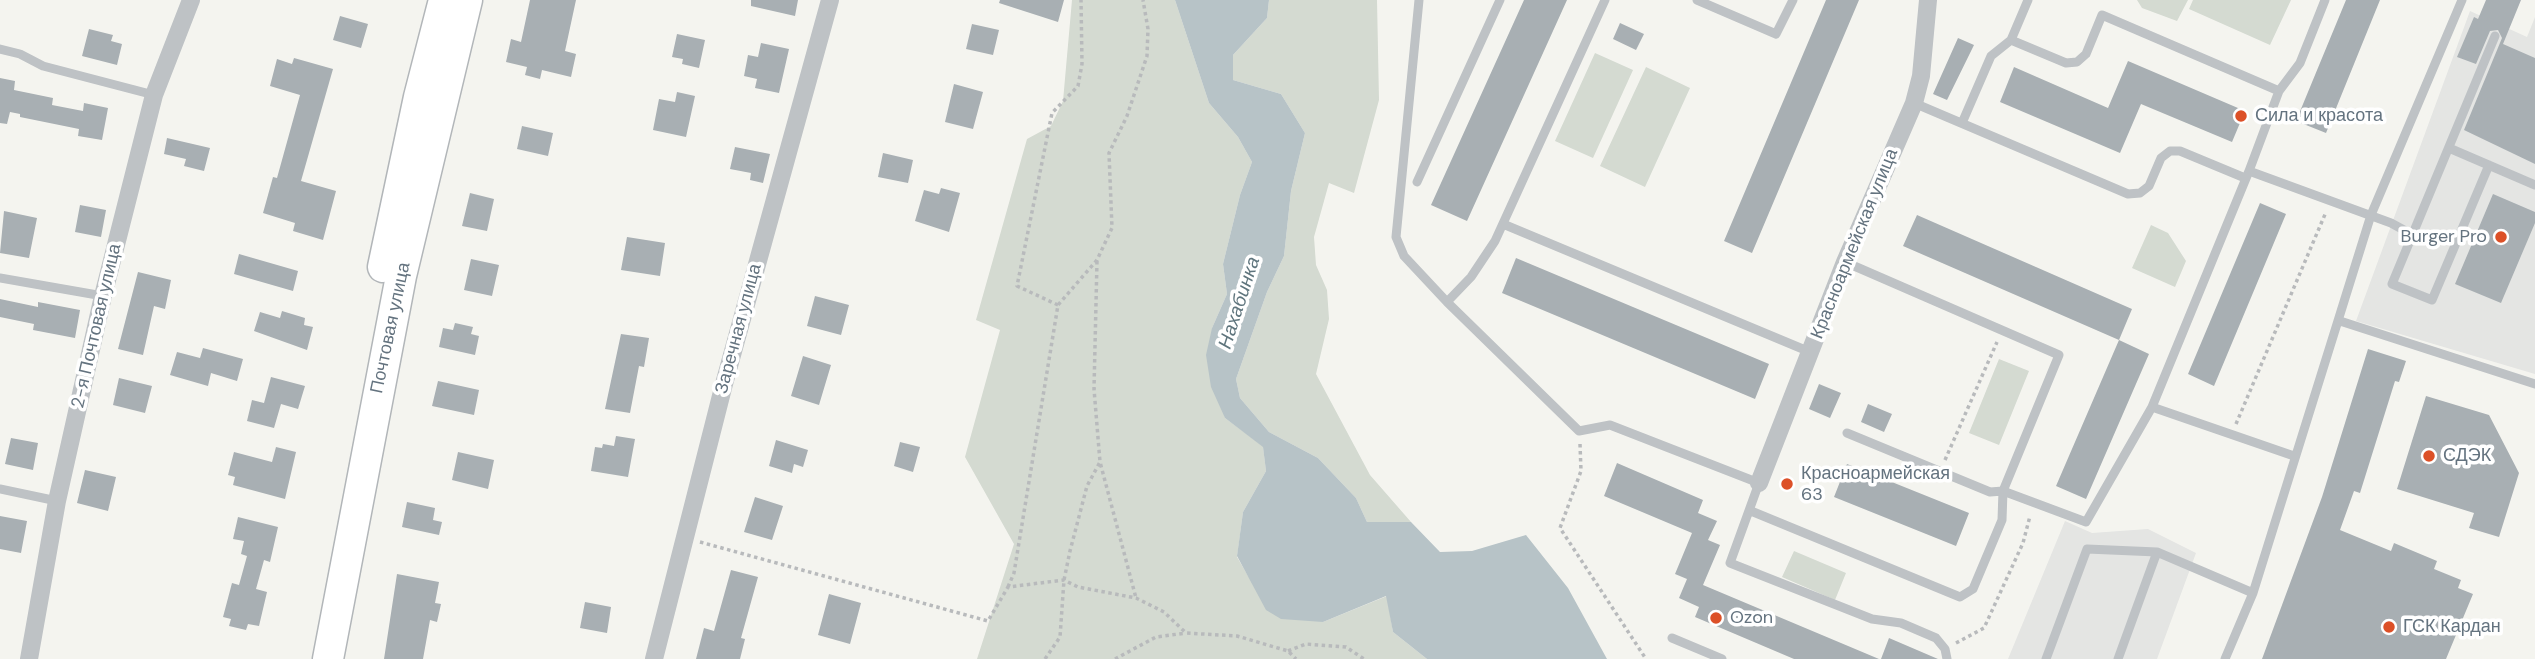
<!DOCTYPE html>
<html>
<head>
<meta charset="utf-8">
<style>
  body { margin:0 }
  canvas { display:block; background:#f4f4ef }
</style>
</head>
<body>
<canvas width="2535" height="659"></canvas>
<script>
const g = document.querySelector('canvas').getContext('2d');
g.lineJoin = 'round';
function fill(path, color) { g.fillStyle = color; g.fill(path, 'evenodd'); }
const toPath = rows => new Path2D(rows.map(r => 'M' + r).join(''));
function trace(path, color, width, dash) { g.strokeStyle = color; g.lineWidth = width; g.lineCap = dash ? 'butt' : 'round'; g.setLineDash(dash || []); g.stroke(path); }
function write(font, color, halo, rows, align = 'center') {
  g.font = font + ' "DM Sans",sans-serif'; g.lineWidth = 7; g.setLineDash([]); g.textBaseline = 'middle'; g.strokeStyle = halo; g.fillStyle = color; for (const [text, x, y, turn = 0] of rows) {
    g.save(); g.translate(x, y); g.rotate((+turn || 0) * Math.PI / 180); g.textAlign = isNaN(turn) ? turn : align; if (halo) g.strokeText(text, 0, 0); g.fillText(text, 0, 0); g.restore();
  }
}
fill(toPath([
  [2470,11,2527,37,2535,17,2535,374,2356,321],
  [2065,521,2092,533,2148,529,2196,553,2157,659,2008,659]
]), '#e4e5e3');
fill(toPath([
  [1072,0,1175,0,1209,103,1238,137,1252,162,1240,195,1223,264,1227,294,1212,328,1225,418,1263,446,1266,471,1243,512,1237,557,1248,576,1323,622,1387,596,1393,632,1427,659,977,659,1014,544,965,457,1000,330,976,320,1027,139,1051,126,1063,101],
  [1269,0,1377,0,1379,100,1354,193,1329,183,1314,237,1316,265,1327,290,1329,319,1316,374,1370,475,1411,522,1367,522,1356,498,1318,458,1269,432,1240,398,1236,379,1267,292,1284,256,1291,191,1305,133,1281,94,1233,80,1233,55,1267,18],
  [2137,0,2188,0,2177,21,2142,8],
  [2193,0,2291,0,2270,45,2189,9],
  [1595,53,1633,70,1593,158,1555,141],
  [1646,67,1690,88,1645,187,1600,166],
  [2151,225,2168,233,2186,261,2175,287,2132,268],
  [1999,359,2029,371,1999,445,1969,433],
  [1794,551,1846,573,1835,600,1782,577]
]), '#d4dad1');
fill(toPath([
  [1175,0,1269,0,1267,18,1233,55,1233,80,1281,94,1305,133,1291,191,1284,256,1267,292,1236,379,1240,398,1269,432,1318,458,1356,498,1367,522,1411,522,1440,552,1472,551,1526,535,1568,588,1607,659,1427,659,1393,632,1386,596,1323,622,1281,619,1266,610,1237,556,1243,512,1266,471,1263,447,1225,418,1211,387,1206,355,1212,328,1227,294,1223,264,1240,195,1252,162,1238,137,1209,103]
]), '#b7c3c7');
fill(toPath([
  [530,0,576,0,565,51,576,54,571,77,542,70,540,79,525,75,527,67,506,62,511,39,521,42],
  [751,0,798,0,795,16,751,6],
  [1000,0,1064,0,1058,22,999,3],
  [1524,0,1567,0,1467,221,1431,205],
  [1826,0,1859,0,1752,253,1724,241],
  [2346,0,2380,0,2326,133,2296,121],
  [2486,0,2521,0,2503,44,2535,58,2535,164,2464,130,2502,38,2498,30,2490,31,2476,64,2457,57,2474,17,2478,19],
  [340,16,368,24,361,48,333,40],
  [1620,23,1644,34,1636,50,1613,39],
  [972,24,999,30,993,55,966,49],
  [89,29,113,35,111,41,122,44,117,65,82,56],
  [677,34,705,40,699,68,682,64,683,59,672,57],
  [1958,38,1974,45,1947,100,1933,94],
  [761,43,789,49,779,93,755,88,757,79,744,76,748,55,758,57],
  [294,58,333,69,301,181,336,191,323,240,293,231,295,223,263,213,273,177,277,178,300,95,270,86,277,59,292,64],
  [2128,61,2245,111,2232,142,2141,104,2120,153,2000,102,2014,67,2108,108],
  [0,78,15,81,14,90,53,98,52,105,83,111,84,103,108,108,102,140,78,136,79,129,20,117,20,114,10,112,7,124,0,123],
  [954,84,983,92,973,129,945,122],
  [677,92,695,96,686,137,653,130,659,99,675,102],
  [522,126,553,133,548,156,517,149],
  [167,138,210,148,204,171,184,166,186,159,164,154],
  [735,147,770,154,763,183,750,180,751,173,730,169],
  [883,153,913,160,908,183,878,177],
  [941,188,960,193,949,232,915,221,924,190,939,194],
  [470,193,494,199,487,231,462,226],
  [2493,194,2535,212,2535,223,2501,303,2455,284],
  [2260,203,2286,214,2214,386,2188,374],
  [80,205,106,210,101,237,75,232],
  [4,211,37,218,29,258,0,253],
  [1917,215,2132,309,2119,340,1903,246],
  [627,237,665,243,660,276,621,270],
  [239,254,298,271,293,291,234,274],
  [1516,258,1769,364,1755,399,1502,293],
  [471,259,499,265,492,296,464,290],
  [138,272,171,280,165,309,154,306,143,355,118,349],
  [815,296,849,305,841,335,807,326],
  [0,299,38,307,38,302,80,310,75,338,33,330,34,324,0,317],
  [282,311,305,318,304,325,313,327,307,350,254,331,260,312,280,318],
  [455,323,473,327,471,334,479,336,475,355,439,347,443,328,453,330],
  [621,334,649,338,644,367,639,366,630,413,605,409],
  [2119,340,2149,354,2086,499,2056,486],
  [203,348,243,359,237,381,211,373,208,386,170,375,177,352,200,358],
  [2368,349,2406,361,2399,382,2395,381,2360,493,2354,491,2340,530,2391,551,2394,543,2437,561,2434,569,2461,580,2458,588,2473,594,2446,659,2262,659,2322,497],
  [803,356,831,365,819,405,791,396],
  [271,377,305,386,298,409,281,404,274,428,247,421,252,400,264,403],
  [119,378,152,386,145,413,113,405],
  [438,381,479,390,474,415,432,406],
  [1819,384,1841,393,1830,418,1809,409],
  [2426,396,2489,415,2519,473,2499,537,2469,528,2474,513,2397,489],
  [1868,404,1892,414,1884,432,1861,422],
  [616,436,635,439,628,477,591,471,595,447,602,448,603,444,614,446],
  [11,438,38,443,33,470,5,464],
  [776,440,808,450,803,467,794,464,792,473,769,466],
  [900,442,920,447,913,472,894,466],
  [276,447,296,452,285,499,233,485,235,477,228,475,234,452,272,462],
  [458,452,494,460,488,489,452,480],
  [1617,463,1703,500,1698,513,1717,521,1708,540,1720,545,1703,585,1879,659,1794,659,1695,617,1699,607,1679,598,1687,579,1675,574,1692,533,1604,496],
  [1847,464,1969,513,1956,546,1834,497],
  [85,470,116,477,108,511,77,503],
  [755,497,783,506,772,540,744,532],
  [407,502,435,508,433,520,442,522,439,535,402,527],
  [0,516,27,521,21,553,0,549],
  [238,517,278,527,270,562,264,560,256,589,267,592,259,626,248,624,246,630,229,626,231,619,223,617,232,583,239,585,247,556,241,554,244,541,233,539],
  [731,570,758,577,741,638,745,639,740,659,696,659,704,628,714,631],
  [397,574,439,582,435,603,441,604,437,622,430,620,423,659,384,659],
  [829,594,861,603,850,644,818,635],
  [585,602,611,607,607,633,580,628],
  [1889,638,1938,659,1881,659]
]), '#a8afb3');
const primary = toPath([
  [383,267,419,97,444,0],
  [328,659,401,276,467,0]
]);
trace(primary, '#b2b6b9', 33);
trace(toPath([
  [1097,261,1094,389,1100,462],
  [1058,305,1017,286,1052,113,1078,86,1082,64,1081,0],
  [2236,424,2326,212],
  [1580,444,1581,471,1560,528,1646,659],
  [1945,460,1997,342],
  [700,542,988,621,1008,587,1064,580,1078,587,1136,598,1164,612,1186,633,1237,636,1288,651,1296,659],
  [1008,587,1014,573,1058,305,1097,260,1112,228,1109,153,1127,116,1147,56,1148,29,1143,0],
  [1956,643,1984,628,2023,543,2030,516],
  [1288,651,1306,644,1346,647,1364,659],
  [1045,659,1060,637,1064,580,1070,551,1087,486,1100,462,1136,598],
  [1115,659,1156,637,1186,633]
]), '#b8babc', 3.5, [3.5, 3.5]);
trace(toPath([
  [1419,0,1396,237,1404,256,1447,302],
  [1605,0,1495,241,1471,277,1447,302,1579,431,1610,425,1759,483,1730,563,1872,619,1901,623,1936,638,1945,649,1947,659],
  [1697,0,1776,34,1793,0],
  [2028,0,2011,40,2066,63,2077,62,2086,54,2102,15,2279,91,2249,171],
  [0,49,20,54,43,66,154,95],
  [2279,91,2300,63,2325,0],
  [1914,103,2128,194,2140,193,2149,186,2161,158,2170,151,2180,151,2245,178],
  [1962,123,1991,56,2011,40],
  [2449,148,2535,185],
  [2489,165,2432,300,2392,284,2495,36],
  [1417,182,1500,0],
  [1503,224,1810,352],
  [1845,262,2059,355,2003,491,2086,522,2152,407,2249,171,2391,223,2413,235],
  [0,278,103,296],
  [2340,321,2535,384],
  [2152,407,2294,456],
  [0,489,57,501],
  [1751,511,1960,597,1973,589,2002,520,2003,491,1990,492,1847,433],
  [1672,638,1722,659],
  [2046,659,2087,549,2157,552,2253,593,2371,215,2462,0],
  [2118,659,2157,552],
  [2225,659,2253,593]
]), '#bec2c5', 9);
trace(toPath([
  [1759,483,1845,262,1914,103,1921,76,1928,0],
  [29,659,57,501,103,296,154,95,191,0],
  [654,659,724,384,830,0]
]), '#bec2c5', 18);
trace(primary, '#fff', 30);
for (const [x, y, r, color] of [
  [2241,116,7,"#dc5027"],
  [2501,237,7,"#dc5027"],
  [2429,456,7,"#dc5027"],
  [1787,484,7,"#dc5027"],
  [1716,618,7,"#dc5027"],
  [2389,627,7,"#dc5027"]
]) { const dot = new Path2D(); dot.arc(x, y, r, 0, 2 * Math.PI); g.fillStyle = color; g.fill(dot); trace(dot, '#fff', 2.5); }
write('18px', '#64737f', '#fff', [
  ["Сила и красота",2255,116],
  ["Burger Pro",2487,237,"right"],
  ["СДЭК",2443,456],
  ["Красноармейская",1801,474],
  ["63",1801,495],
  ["Ozon",1730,618],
  ["ГСК Кардан",2403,627]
], 'left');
write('18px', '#64737f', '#fff', [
  ["Красноармейская улица",1855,244,-68],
  ["2-я Почтовая улица",97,326,-77],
  ["Почтовая улица",391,328,-78],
  ["Заречная улица",739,329,-75]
]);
write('italic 19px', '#5f757d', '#fff', [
  ["Нахабинка",1240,303,-72]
]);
</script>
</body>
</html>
